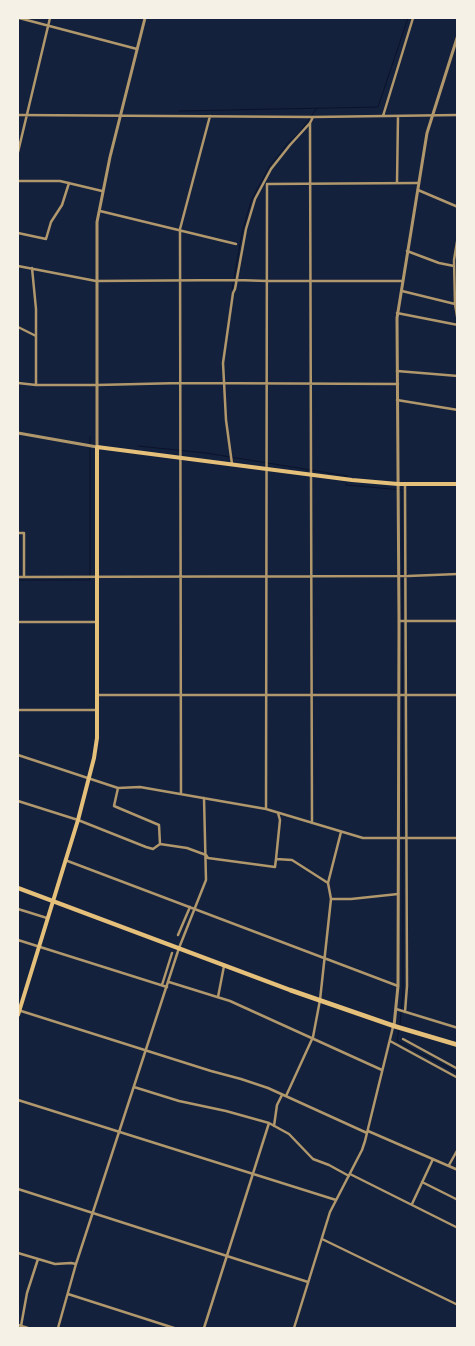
<!DOCTYPE html>
<html>
<head>
<meta charset="utf-8">
<style>
  body { margin:0 }
  #map { position:relative; width:475px; height:1346px; overflow:hidden; background:#14213d; font-family:"Source Sans 3",sans-serif }
  canvas { display:block }
  .frame { position:absolute; inset:0; border:19px solid #f6f1e7; pointer-events:none }
</style>
</head>
<body>
<div id="map">
<canvas width="475" height="1346"></canvas>
<div class="frame"></div>
</div>
<script>
const g = document.querySelector('canvas').getContext('2d');
g.lineJoin = 'round';
const toPath = rows => new Path2D(rows.map(r => 'M' + r).join(''));
function trace(path, color, width, dash) { g.strokeStyle = color; g.lineWidth = width; g.lineCap = dash ? 'butt' : 'round'; g.setLineDash(dash || []); g.stroke(path); }
trace(toPath([
  [179,111,378,107,408,18],
  [234,278,242,233,251,201,269,167,288,143,300,132,317,108],
  [232,289,233,283],
  [138,446,206,453,348,476],
  [346,483,346,485,402,490,403,992,400,1025],
  [18,580,90,580,90,437],
  [399,1029,397,1041,458,1073]
]), '#0b132b', 1);
trace(toPath([
  [19,18,137,49],
  [18,115,313,117,458,115],
  [383,116,413,18],
  [310,123,312,823],
  [18,152,50,18],
  [18,181,60,181,102,191],
  [397,183,398,116],
  [418,190,458,207],
  [100,211,236,244],
  [18,233,46,239,51,222,62,205,69,183],
  [458,236,454,260,455,304,458,322],
  [407,251,439,263,454,266],
  [18,266,96,281,237,280,267,281,402,281],
  [32,268,36,309,36,385],
  [402,291,455,304],
  [397,313,458,325],
  [18,327,36,336],
  [397,371,458,376],
  [18,383,36,385,97,385,181,383,398,384],
  [397,400,458,410],
  [232,464,226,420,223,363,233,293,235,289,246,229,255,199,271,169,290,145,310,123,313,117],
  [405,484,407,986,405,1012],
  [18,533,24,533,24,577],
  [18,577,408,576,458,574],
  [399,621,458,621],
  [18,622,97,622],
  [97,695,458,695],
  [18,710,97,710],
  [18,755,118,788,140,787,266,809,363,838,458,838],
  [118,788,114,806,159,825,160,844,187,848,206,855,208,858,275,867,276,859,292,860,328,883],
  [181,794,180,229,210,116],
  [18,801,78,820,146,847,153,849,160,844],
  [266,809,267,184,418,183],
  [276,859,280,820,278,813],
  [65,860,398,986],
  [331,899,351,899,398,894],
  [18,909,47,918],
  [178,935,190,907],
  [18,940,167,987],
  [169,982,230,1001,382,1070],
  [162,985,172,953],
  [218,997,224,966],
  [396,1009,458,1028],
  [18,1010,211,1071,241,1079,268,1088,367,1133],
  [403,1039,458,1069],
  [390,1041,458,1078],
  [134,1087,179,1101,226,1111,269,1123,289,1134,313,1159,329,1165,349,1176],
  [286,1096,313,1037,320,1000,331,899,328,883,341,832],
  [18,1100,336,1200],
  [274,1126,277,1105,282,1095],
  [368,1131,458,1170],
  [449,1165,458,1149],
  [350,1174,458,1228],
  [422,1182,458,1200],
  [18,1189,308,1282],
  [412,1204,433,1159],
  [322,1239,458,1305],
  [18,1253,55,1264,71,1263,76,1264],
  [68,1294,174,1328],
  [18,1325,28,1328],
  [21,1326,27,1293,38,1259],
  [58,1328,76,1264,179,948,206,880,204,798],
  [204,1328,269,1123],
  [294,1328,330,1212,362,1150,365,1141,393,1027]
]), '#b1986c', 2.5);
trace(toPath([
  [18,433,97,447,97,222,110,157,145,18],
  [394,1026,398,986,399,621,397,318,427,133,458,35]
]), '#b1986c', 3);
trace(toPath([
  [18,1015,78,820,94,758,97,738,97,447,352,480,398,484,458,484]
]), '#e5c07b', 4);
trace(toPath([
  [18,888,290,990,394,1026,458,1045]
]), '#e5c07b', 4.5);
</script>
</body>
</html>
